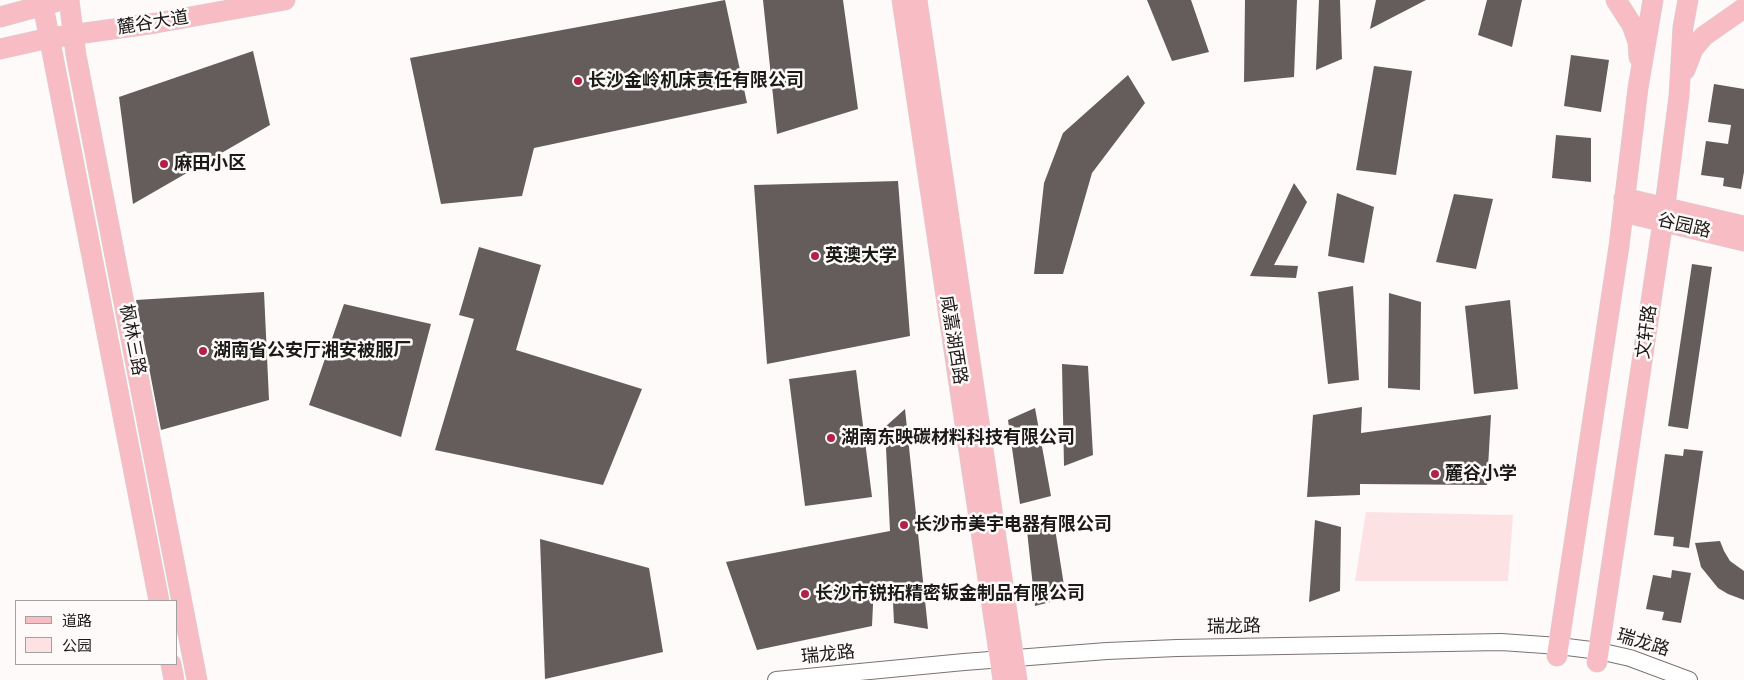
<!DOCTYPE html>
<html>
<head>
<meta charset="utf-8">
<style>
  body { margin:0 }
  #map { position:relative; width:1744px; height:680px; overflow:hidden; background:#fefafa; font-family:Bitter,"Noto Sans SC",serif }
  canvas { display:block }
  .legend { position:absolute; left:15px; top:600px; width:162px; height:65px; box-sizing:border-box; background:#fefafa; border:1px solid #a4a0a0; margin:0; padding:6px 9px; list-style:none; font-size:15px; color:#1c1919 }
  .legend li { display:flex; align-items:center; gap:10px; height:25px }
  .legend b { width:25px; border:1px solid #a4a0a0 }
</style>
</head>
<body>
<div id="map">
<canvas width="1744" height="680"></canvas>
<ul class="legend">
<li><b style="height:6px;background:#f7bcc4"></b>道路</li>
<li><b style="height:14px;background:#fde2e4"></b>公园</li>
</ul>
</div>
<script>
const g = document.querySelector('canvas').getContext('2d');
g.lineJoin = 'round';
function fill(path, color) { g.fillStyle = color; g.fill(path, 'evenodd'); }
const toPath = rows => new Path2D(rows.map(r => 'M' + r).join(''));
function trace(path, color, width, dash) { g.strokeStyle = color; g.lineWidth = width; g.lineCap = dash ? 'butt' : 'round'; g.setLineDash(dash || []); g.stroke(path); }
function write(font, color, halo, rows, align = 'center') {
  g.font = font + ' Bitter,"Noto Sans SC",serif'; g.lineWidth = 5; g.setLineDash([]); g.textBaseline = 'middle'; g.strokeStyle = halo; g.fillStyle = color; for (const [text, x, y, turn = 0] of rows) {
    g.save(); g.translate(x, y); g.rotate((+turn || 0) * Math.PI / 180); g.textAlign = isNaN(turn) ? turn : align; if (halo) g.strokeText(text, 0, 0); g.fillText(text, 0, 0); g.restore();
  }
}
fill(toPath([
  [1366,512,1513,515,1508,581,1355,581]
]), '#fde2e4');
fill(toPath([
  [725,0,747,103,534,148,522,196,441,204,410,58],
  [763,0,843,0,858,109,777,134],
  [1147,0,1191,0,1209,52,1172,61],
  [1245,0,1297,0,1294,77,1244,82],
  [1319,0,1340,0,1342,59,1316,70],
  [1376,0,1426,0,1370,29],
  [1487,0,1522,0,1512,47,1478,35],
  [253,51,270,125,133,204,119,97],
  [1571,55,1609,60,1601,112,1564,106],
  [1374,66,1412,71,1396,175,1356,170],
  [1128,75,1145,103,1092,173,1063,274,1034,274,1044,183,1063,133],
  [1714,84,1744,89,1744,172,1741,189,1723,186,1724,178,1701,175,1706,141,1728,144,1731,125,1708,122],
  [1556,135,1591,138,1591,182,1552,178],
  [898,181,910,336,767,364,754,185],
  [1294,183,1307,202,1274,265,1298,266,1296,278,1250,276],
  [1337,193,1374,207,1364,263,1328,256],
  [1454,194,1493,199,1476,269,1436,262],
  [479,247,541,265,516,350,642,389,603,485,435,450,474,319,459,315],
  [1692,264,1712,267,1688,429,1668,426],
  [1353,286,1359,380,1328,384,1318,292],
  [264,292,269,400,161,430,136,300],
  [1389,293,1421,302,1420,390,1388,388],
  [1510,300,1518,389,1474,394,1465,306],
  [344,304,431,324,401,437,309,405],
  [1062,364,1088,366,1093,455,1064,466],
  [856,370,872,497,805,506,789,379],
  [1362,407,1361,433,1491,415,1487,485,1360,484,1360,495,1307,497,1313,415],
  [1035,408,1051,496,1020,504,1008,420],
  [905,409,928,629,894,623,892,581,874,583,872,626,757,650,726,562,890,531,885,427],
  [1684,449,1703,451,1689,548,1673,546,1674,537,1654,535,1665,454,1683,456],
  [1053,516,1066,598,1035,606,1026,521],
  [1315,520,1341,527,1340,591,1309,602],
  [540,539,649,568,663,652,545,679],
  [1720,541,1724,551,1730,561,1744,571,1744,600,1728,594,1718,588,1701,567,1695,543],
  [1672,570,1691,573,1681,623,1662,620,1664,612,1646,609,1653,575,1671,578]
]), '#655c5c');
const minor = toPath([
  [776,680,964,662,1107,651,1177,648,1501,642,1559,646,1599,651,1630,658,1689,680]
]);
const major = toPath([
  [42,0,159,601],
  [69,0,76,55,197,680],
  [902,0,1003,680],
  [917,0,1017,680],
  [1616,0,1632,25,1638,42,1639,57],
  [0,17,55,2],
  [0,49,49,38,156,23,285,0],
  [1685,70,1693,49,1704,36,1744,8],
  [1624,198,1744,226],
  [1623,212,1744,241],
  [1557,656,1619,246,1638,88,1653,0],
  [1597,662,1663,221,1679,96,1683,27,1688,0],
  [171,664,174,680]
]);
trace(minor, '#7b7272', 18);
trace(major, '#d6d6d6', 21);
trace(minor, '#fff', 16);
trace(major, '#f7bcc4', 20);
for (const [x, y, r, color] of [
  [578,81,5,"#b22148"],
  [164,164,5,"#b22148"],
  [815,256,5,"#b22148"],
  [203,351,5,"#b22148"],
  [831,438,5,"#b22148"],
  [1435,474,5,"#b22148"],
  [904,525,5,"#b22148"],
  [805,594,5,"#b22148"]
]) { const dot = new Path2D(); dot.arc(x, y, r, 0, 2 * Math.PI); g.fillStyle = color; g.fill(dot); trace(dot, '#fefafa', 2); }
write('18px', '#1c1919', '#fefafa', [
  ["麓谷大道",153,23,-9],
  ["谷园路",1684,226,13],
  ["文轩路",1647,332,-82],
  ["枫林三路",132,340,79],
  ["咸嘉湖西路",953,340,81],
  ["瑞龙路",1234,627,-1],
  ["瑞龙路",1643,643,17],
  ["瑞龙路",828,655,-6]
]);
write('bold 18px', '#1c1919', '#fefafa', [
  ["长沙金岭机床责任有限公司",588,81],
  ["麻田小区",174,164],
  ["英澳大学",825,256],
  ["湖南省公安厅湘安被服厂",213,351],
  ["湖南东映碳材料科技有限公司",841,438],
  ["麓谷小学",1445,474],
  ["长沙市美宇电器有限公司",914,525],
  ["长沙市锐拓精密钣金制品有限公司",815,594]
], 'left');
</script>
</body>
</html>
